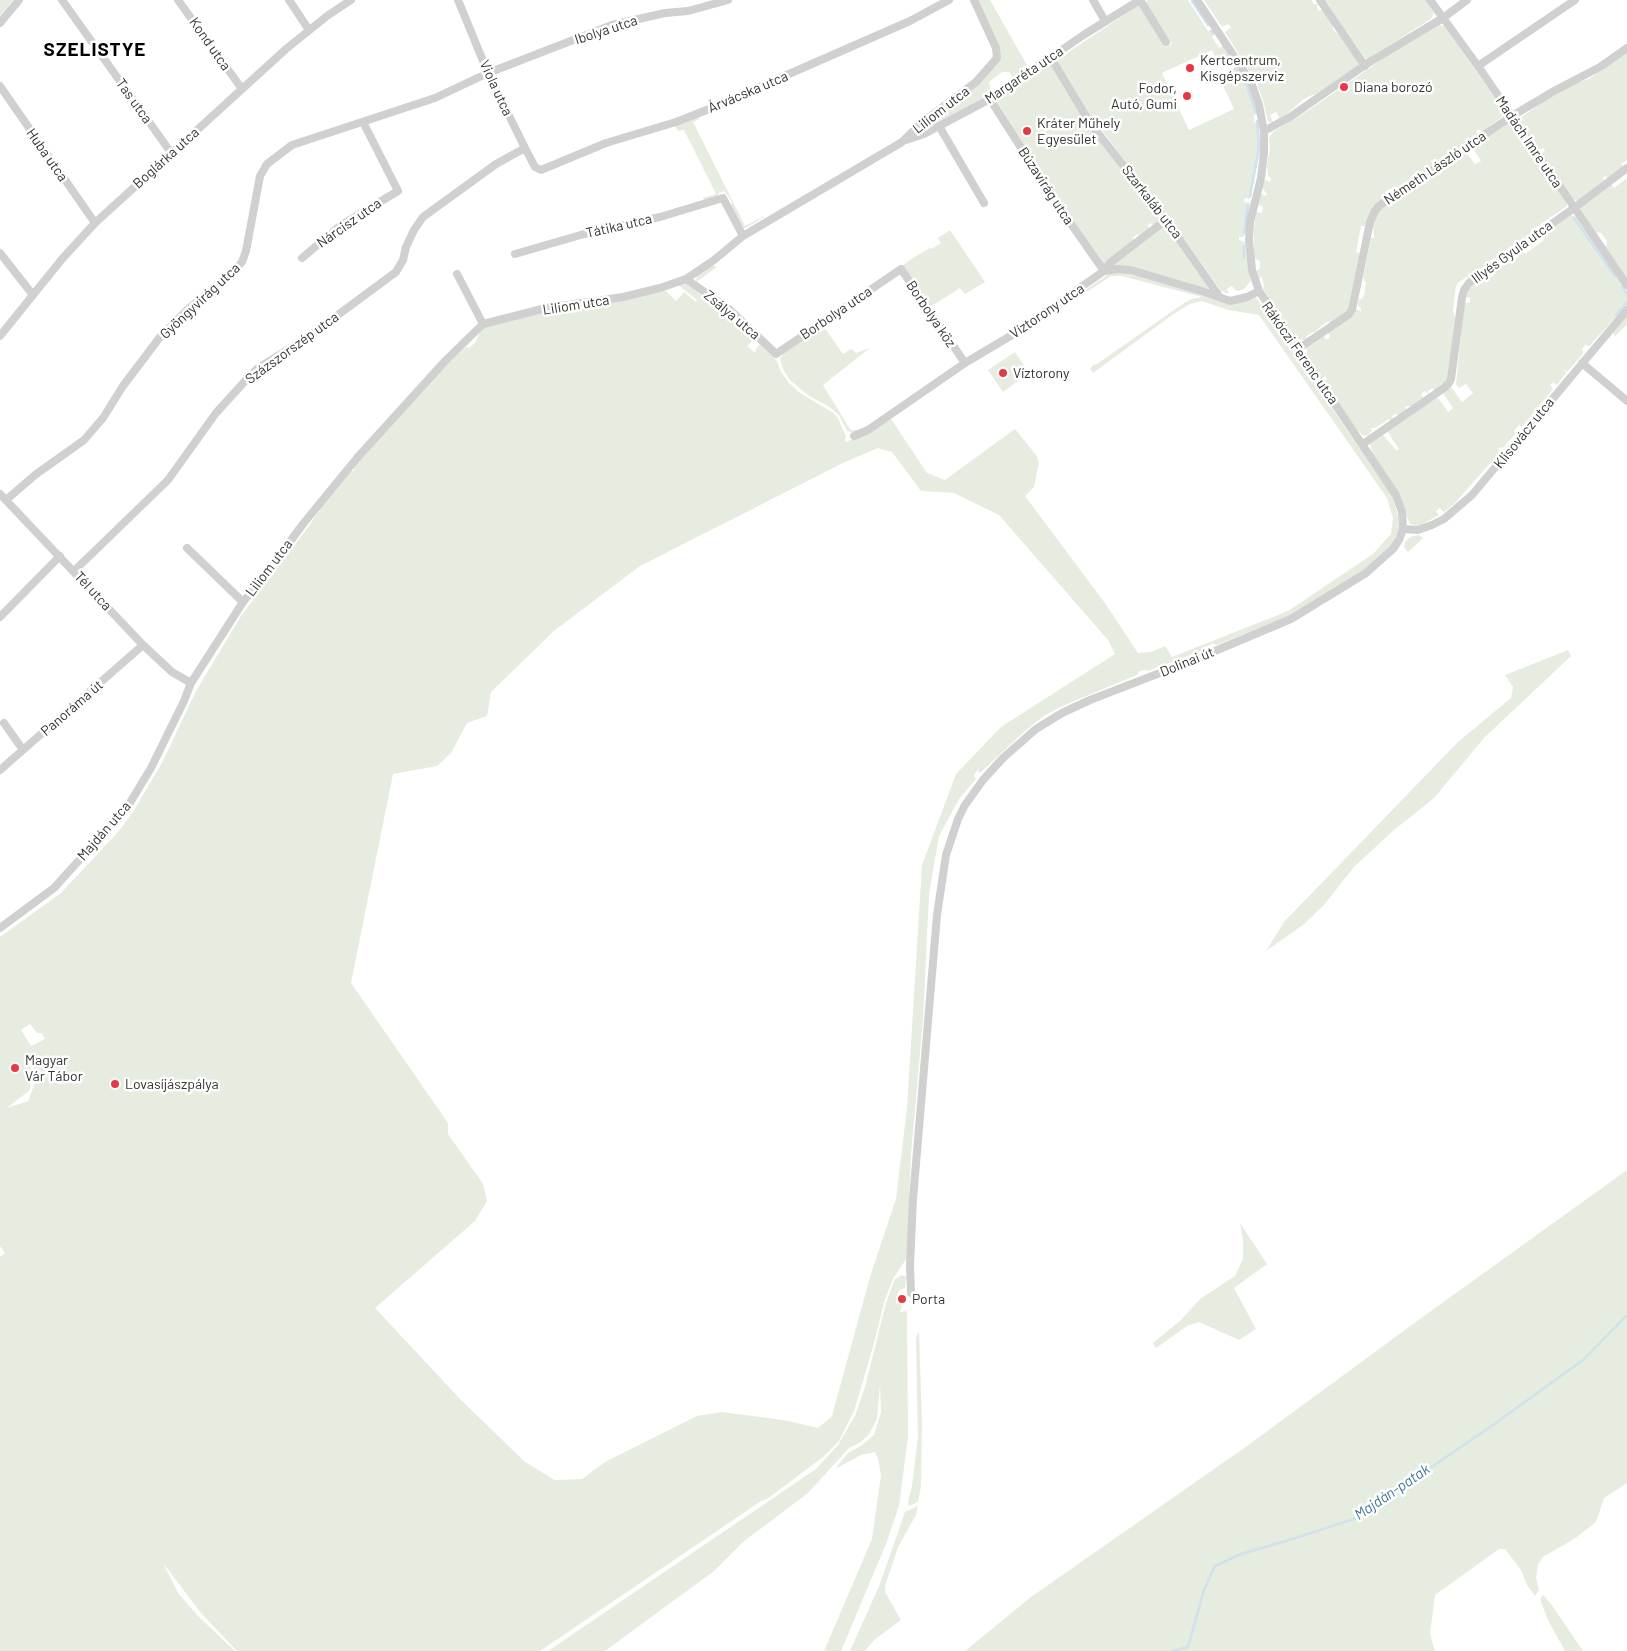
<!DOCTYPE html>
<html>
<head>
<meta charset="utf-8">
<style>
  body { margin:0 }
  canvas { display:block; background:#fff }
</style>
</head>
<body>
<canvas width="1627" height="1651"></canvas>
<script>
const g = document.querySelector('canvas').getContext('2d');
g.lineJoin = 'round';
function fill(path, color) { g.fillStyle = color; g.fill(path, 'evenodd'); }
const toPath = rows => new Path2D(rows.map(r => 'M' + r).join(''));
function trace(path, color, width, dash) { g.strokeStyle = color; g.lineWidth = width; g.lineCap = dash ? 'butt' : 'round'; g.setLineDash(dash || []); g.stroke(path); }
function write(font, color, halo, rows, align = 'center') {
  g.font = font + ' Barlow,sans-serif'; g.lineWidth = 5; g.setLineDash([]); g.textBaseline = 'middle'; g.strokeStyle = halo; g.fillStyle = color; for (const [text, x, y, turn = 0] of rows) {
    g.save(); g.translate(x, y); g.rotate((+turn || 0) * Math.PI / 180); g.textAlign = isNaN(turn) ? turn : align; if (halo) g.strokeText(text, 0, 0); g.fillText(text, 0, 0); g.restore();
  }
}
fill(toPath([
  [0,0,13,0,0,16],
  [976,0,990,0,1028,67,1036,62,1038,64,1014,80,1009,72,1002,72,989,82,991,94,916,134,915,132,999,60],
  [1148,0,1188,0,1208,31,1213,30,1215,34,1212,37,1219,48,1223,46,1229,57,1228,62,1224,66,1218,64,1212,50,1162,73,1189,130,1234,109,1221,81,1236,66,1249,89,1256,109,1256,113,1254,115,1254,123,1259,120,1260,153,1250,199,1245,198,1244,202,1250,203,1246,233,1243,237,1239,237,1239,240,1245,242,1247,262,1251,281,1244,289,1239,291,1235,290,1232,286,1227,289,1229,294,1221,291,1168,216,1159,207,1093,118,1090,119,1055,61,1139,5,1165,47,1172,44,1145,3],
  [1204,0,1311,0,1314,4,1318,4,1317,8,1319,11,1323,9,1333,24,1333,29,1335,32,1340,34,1357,59,1359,65,1316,94,1312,95,1304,99,1282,118,1280,119,1276,112,1270,115,1273,122,1268,122,1263,100,1257,84,1266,78,1263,75,1254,79,1225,32,1231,27,1228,24,1222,27],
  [1324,0,1427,0,1434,13,1431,19,1367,59,1365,58,1330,8,1330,6],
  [1439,25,1444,26,1475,69,1504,112,1503,116,1482,132,1479,129,1476,131,1478,135,1440,160,1437,161,1435,159,1431,161,1433,164,1429,167,1397,189,1389,189,1385,192,1388,195,1366,226,1361,226,1356,252,1361,254,1350,306,1347,312,1332,322,1327,322,1321,326,1316,331,1306,336,1306,338,1313,335,1305,340,1297,339,1268,298,1263,288,1264,286,1262,277,1259,278,1257,271,1260,268,1260,261,1255,259,1254,257,1254,228,1256,212,1262,213,1263,207,1257,204,1260,193,1266,196,1267,194,1262,188,1264,181,1266,180,1270,182,1271,178,1268,176,1267,164,1270,150,1269,138,1273,132,1309,110,1384,58],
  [1627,53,1627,160,1621,164,1623,166,1607,178,1606,176,1603,178,1604,180,1577,201,1573,199,1541,154,1545,151,1543,148,1539,150,1530,138,1533,135,1532,134,1529,136,1519,119,1549,97,1571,85,1589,79],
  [1052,64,1162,218,1155,226,1150,223,1148,225,1149,229,1140,236,1138,234,1133,237,1134,240,1104,266,1059,201,1058,197,1056,198,996,100,1017,87,1029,76,1037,73],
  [699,117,699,119,693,122,745,226,764,216,764,217,746,228,742,228,731,206,732,203,729,197,724,191,719,193,717,197,704,200,703,198,716,194,684,130,678,131,675,126],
  [1508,122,1513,125,1565,200,1567,206,1532,230,1534,234,1526,238,1522,237,1524,239,1521,241,1516,242,1518,244,1515,242,1513,244,1514,247,1512,246,1503,252,1504,254,1499,257,1498,256,1488,262,1485,266,1490,264,1485,267,1483,266,1481,268,1481,270,1479,268,1467,276,1469,278,1468,279,1466,277,1457,284,1458,287,1456,285,1453,311,1455,318,1448,377,1445,382,1434,391,1433,388,1428,391,1429,394,1425,391,1421,394,1423,398,1411,406,1405,406,1406,410,1398,415,1395,414,1392,416,1393,419,1391,421,1389,419,1375,428,1371,428,1372,431,1369,433,1369,435,1364,436,1357,430,1324,382,1327,379,1325,376,1322,378,1307,356,1307,348,1324,336,1326,340,1330,337,1328,332,1352,316,1357,309,1361,312,1361,308,1359,307,1358,304,1359,299,1362,299,1364,295,1366,283,1363,278,1371,238,1374,238,1373,224,1378,212,1396,197,1434,172,1437,176,1442,173,1440,169,1466,152,1475,164,1481,161,1472,147],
  [1627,178,1627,279,1606,247,1607,241,1601,233,1595,232,1580,209,1582,206,1611,184,1614,188],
  [1571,215,1575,216,1627,291,1627,305,1589,346,1585,345,1582,349,1583,352,1582,355,1567,372,1563,369,1566,373,1557,385,1553,382,1550,385,1553,389,1522,427,1519,425,1514,431,1516,433,1504,447,1499,448,1498,449,1500,452,1454,504,1444,512,1440,508,1436,511,1439,515,1423,524,1418,526,1410,524,1406,515,1401,497,1373,454,1370,444,1383,435,1397,451,1399,449,1387,431,1389,429,1436,398,1439,399,1448,412,1453,408,1443,393,1451,387,1462,402,1473,393,1466,384,1459,388,1456,384,1464,304,1470,302,1470,298,1466,297,1468,290,1474,284,1476,287,1478,286,1475,281,1478,280,1481,284,1487,279,1485,276,1489,274,1491,277,1495,274,1494,271,1507,262,1509,264,1519,256,1518,254,1523,251,1525,254,1544,240,1542,236],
  [1163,225,1166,229,1169,228,1180,245,1181,248,1208,287,1207,289,1109,267],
  [950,230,985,282,965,294,960,288,930,307,903,265,913,258,930,248,932,249,941,243,938,238],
  [711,265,717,267,696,282,697,276],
  [1126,272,1204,294,1223,302,1254,296,1257,298,1267,316,1278,330,1392,495,1398,516,1399,530,1391,547,1368,567,1292,615,1217,645,1212,644,1203,648,1201,651,1169,663,1148,671,1144,670,1139,671,1137,675,1067,704,1045,715,1025,731,981,772,978,772,979,769,975,773,974,777,976,779,959,799,939,836,929,894,923,1020,911,1154,907,1258,894,1277,885,1299,873,1347,854,1411,839,1441,823,1457,767,1499,761,1501,540,1651,237,1651,201,1613,163,1563,178,1593,199,1617,235,1651,0,1651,0,1257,5,1253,0,1246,0,937,61,893,119,831,133,812,162,763,196,691,241,616,309,526,323,505,351,471,354,471,354,467,448,362,466,347,469,348,476,342,480,331,484,326,545,312,612,302,646,294,650,295,665,290,676,301,684,292,696,302,697,300,678,285,684,282,723,312,726,311,740,324,754,339,747,346,755,353,756,349,760,344,777,361,781,372,789,383,800,393,832,412,838,418,846,437,845,439,845,442,863,436,891,419,927,473,945,480,1015,429,1036,455,1039,462,1034,487,1025,496,1107,606,1138,653,1151,652,1165,646,1172,657,1288,611,1373,554,1391,534,1393,518,1387,498,1259,315,1228,310,1202,301,1190,304,1175,313,1093,373,1090,369,1093,365,1097,364,1184,303,1192,299,1202,297,1122,276,1111,276,1059,310,1059,308,1106,276,1110,273],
  [878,448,892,452,921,491,954,493,999,515,1108,640,1115,654,1001,727,956,774,922,865,907,1108,896,1199,870,1277,832,1416,818,1428,783,1420,722,1412,697,1416,605,1462,582,1479,555,1480,525,1462,461,1400,375,1308,475,1221,487,1201,483,1184,448,1134,448,1123,351,983,393,774,437,766,451,753,467,723,487,716,491,692,555,630,640,566,843,463],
  [30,1024,37,1033,42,1033,45,1039,31,1046,21,1030],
  [31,1052,35,1083,28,1101,7,1108,30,1090],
  [1627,314,1627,325,1614,337,1613,329],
  [822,324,843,354,851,349,856,353,870,348,823,385,848,426,851,430,859,430,854,433,847,431,839,415,828,406,809,396,790,380,783,369,780,359,786,349],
  [1015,352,1025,367,1018,372,1022,378,1003,392,988,370],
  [1419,535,1423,538,1408,552,1404,547,1405,542,1410,537],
  [1568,650,1571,656,1484,738,1434,798,1394,830,1354,867,1323,906,1303,925,1266,951,1284,922,1458,742,1511,698,1513,687,1505,675],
  [1627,1170,1627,1483,1604,1498,1596,1522,1574,1539,1543,1557,1538,1564,1536,1578,1539,1590,1535,1596,1527,1585,1521,1570,1505,1549,1499,1549,1435,1595,1430,1634,1435,1651,965,1651,1031,1597,1247,1446,1424,1316],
  [1240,1223,1267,1264,1234,1288,1256,1329,1239,1340,1199,1322,1187,1326,1156,1348,1153,1343,1181,1320,1200,1299,1235,1276,1243,1259,1243,1240],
  [902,1275,906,1277,905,1288,900,1290,897,1294,896,1303,902,1305,900,1313,904,1311,907,1312,908,1437,899,1506,886,1544,841,1651,824,1651,872,1539,881,1475,878,1458,875,1452,861,1455,835,1469,848,1453,862,1445,874,1435,881,1412,880,1384,877,1419,869,1434,861,1442,849,1448,808,1493,743,1542,714,1571,605,1651,548,1651,816,1469,838,1445,855,1416,865,1387,886,1303,895,1279],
  [919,1331,922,1424,921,1486,918,1502,909,1506,908,1502,912,1486,918,1437,916,1338],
  [918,1506,916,1515,898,1547,885,1586,885,1592,901,1620,874,1640,865,1651,850,1651,880,1584,905,1512],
  [1543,1595,1551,1604,1583,1651,1565,1651,1549,1622,1541,1602,1541,1597]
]), '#e6ecdf');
trace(toPath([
  [1192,1,1208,25],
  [1211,31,1213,33],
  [1227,56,1228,58],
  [1235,68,1247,86,1256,113],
  [1250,196,1259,147,1257,121],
  [1574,218,1615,276],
  [1244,233,1248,205],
  [1244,246,1244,258],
  [1622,286,1627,294],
  [1616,315,1627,302],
  [1173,1651,1188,1647,1204,1590,1215,1566,1241,1554,1286,1541,1357,1518,1493,1425,1583,1360,1627,1315]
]), '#cfe2ee', 2.5);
trace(toPath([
  [62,0,172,154],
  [178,0,242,89],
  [289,0,309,30],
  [458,0,488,73,525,148,535,167,541,170,606,143,676,122,709,109,910,21,949,0],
  [1093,0,1105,21],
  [1140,0,1166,42],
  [1320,0,1365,66],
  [1430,0,1478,66,1627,285],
  [0,23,19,0],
  [1051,58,1090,123,1166,220,1219,296],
  [1478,66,1575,0],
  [0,86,95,223],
  [990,99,1055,201,1104,271],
  [939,126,984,203],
  [1264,131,1290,117,1368,63,1443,18,1467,0],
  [906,140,924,134,990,99,1085,34,1140,0],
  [0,253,33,295],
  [515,254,584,234,660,217,723,198,743,236],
  [302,258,340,226,398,191,363,122],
  [1104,271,1111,262,1166,220],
  [457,274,483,324],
  [686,279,729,309,776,354,901,269,965,363],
  [0,336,62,259,95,223,286,49,327,16,351,0],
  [1298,349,1348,315,1352,310,1370,222,1375,211,1379,206,1512,116,1554,91,1600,67,1627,48],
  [1582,363,1627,401],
  [854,436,868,430,965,363,1012,335,1104,271,1117,269,1131,270,1205,292,1230,301,1247,297,1259,291],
  [1363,444,1444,388,1449,383,1451,379,1462,297,1464,290,1469,283,1574,208,1627,168],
  [0,494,143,645,172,672,191,683],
  [6,500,35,475,84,440,103,418,123,386,160,337,187,310,236,269,242,262,246,251,260,176,267,164,292,145,435,98,488,73,612,25,665,13,688,11,728,0],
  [1403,529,1418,530,1432,525,1444,519,1472,495,1627,310],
  [187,548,243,602],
  [74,571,168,480,216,413,246,380,257,369,308,337,396,272,403,260,406,247,414,230,423,217,496,164,525,148],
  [0,617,60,556],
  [4,723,23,750],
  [0,770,143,645],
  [0,928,54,888,128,806,151,768,184,701,191,683,243,602,263,578,303,524,357,458,446,360,483,324,546,308,623,297,660,288,686,279,714,260,743,236,902,142,919,125,976,82,997,58,996,48,974,0],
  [911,1293,910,1265,913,1199,937,915,946,855,958,819,965,805,983,780,1003,758,1036,729,1062,713,1090,700,1196,659,1291,619,1366,573,1393,549,1399,540,1403,529,1402,512,1396,495,1259,291,1252,270,1249,240,1250,222,1261,178,1264,153,1264,131,1259,105,1251,82,1197,0]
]), '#d0d0d0', 8);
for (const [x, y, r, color] of [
  [1190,68,5,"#e63946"],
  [1344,87,5,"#e63946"],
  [1187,96,5,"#e63946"],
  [1027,131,5,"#e63946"],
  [1003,373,5,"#e63946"],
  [15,1068,5,"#e63946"],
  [115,1084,5,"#e63946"],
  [902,1299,5,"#e63946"]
]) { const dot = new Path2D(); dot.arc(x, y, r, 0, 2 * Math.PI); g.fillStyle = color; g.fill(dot); trace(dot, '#fff', 2); }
write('14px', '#333', '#fff', [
  ["Ibolya utca",606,30,-18],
  ["Kond utca",210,44,55],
  ["Margaréta utca",1024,75,-34],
  ["Viola utca",496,88,65],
  ["Árvácska utca",748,92,-23],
  ["Tas utca",134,101,54],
  ["Liliom utca",941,110,-38],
  ["Madách Imre utca",1529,142,56],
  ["Huba utca",47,155,55],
  ["Boglárka utca",166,158,-42],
  ["Németh László utca",1435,168,-34],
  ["Búzavirág utca",1046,186,57],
  ["Szarkaláb utca",1152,202,52],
  ["Nárcisz utca",349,223,-35],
  ["Tátika utca",619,226,-13],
  ["Illyés Gyula utca",1512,252,-36],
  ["Gyöngyvirág utca",200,301,-43],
  ["Liliom utca",576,305,-9],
  ["Víztorony utca",1047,311,-34],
  ["Borbolya utca",836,313,-34],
  ["Borbolya köz",931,314,56],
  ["Zsálya utca",732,315,40],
  ["Százszorszép utca",292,348,-36],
  ["Rákóczi Ferenc utca",1300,353,55],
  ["Klisovácz utca",1524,433,-51],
  ["Liliom utca",269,568,-53],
  ["Tél utca",93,591,47],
  ["Dolinai út",1187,662,-22],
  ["Panoráma út",72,708,-41],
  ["Majdán utca",104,831,-49]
]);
write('14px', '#333', '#fff', [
  ["Kertcentrum,",1200,60],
  ["Kisgépszerviz",1200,76],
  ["Diana borozó",1354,87],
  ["Fodor,",1177,88,"right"],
  ["Autó, Gumi",1177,104,"right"],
  ["Kráter Műhely",1037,123],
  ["Egyesület",1037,139],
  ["Víztorony",1013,373],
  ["Magyar",25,1060],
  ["Vár Tábor",25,1076],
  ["Lovasíjászpálya",125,1084],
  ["Porta",912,1299]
], 'left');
write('italic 15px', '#3f7597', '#fff', [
  ["Majdán-patak",1392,1492,-34]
]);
g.letterSpacing = '1px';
write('bold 19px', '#000', '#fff', [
  ["SZELISTYE",95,50]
]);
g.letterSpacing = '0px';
</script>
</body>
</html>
